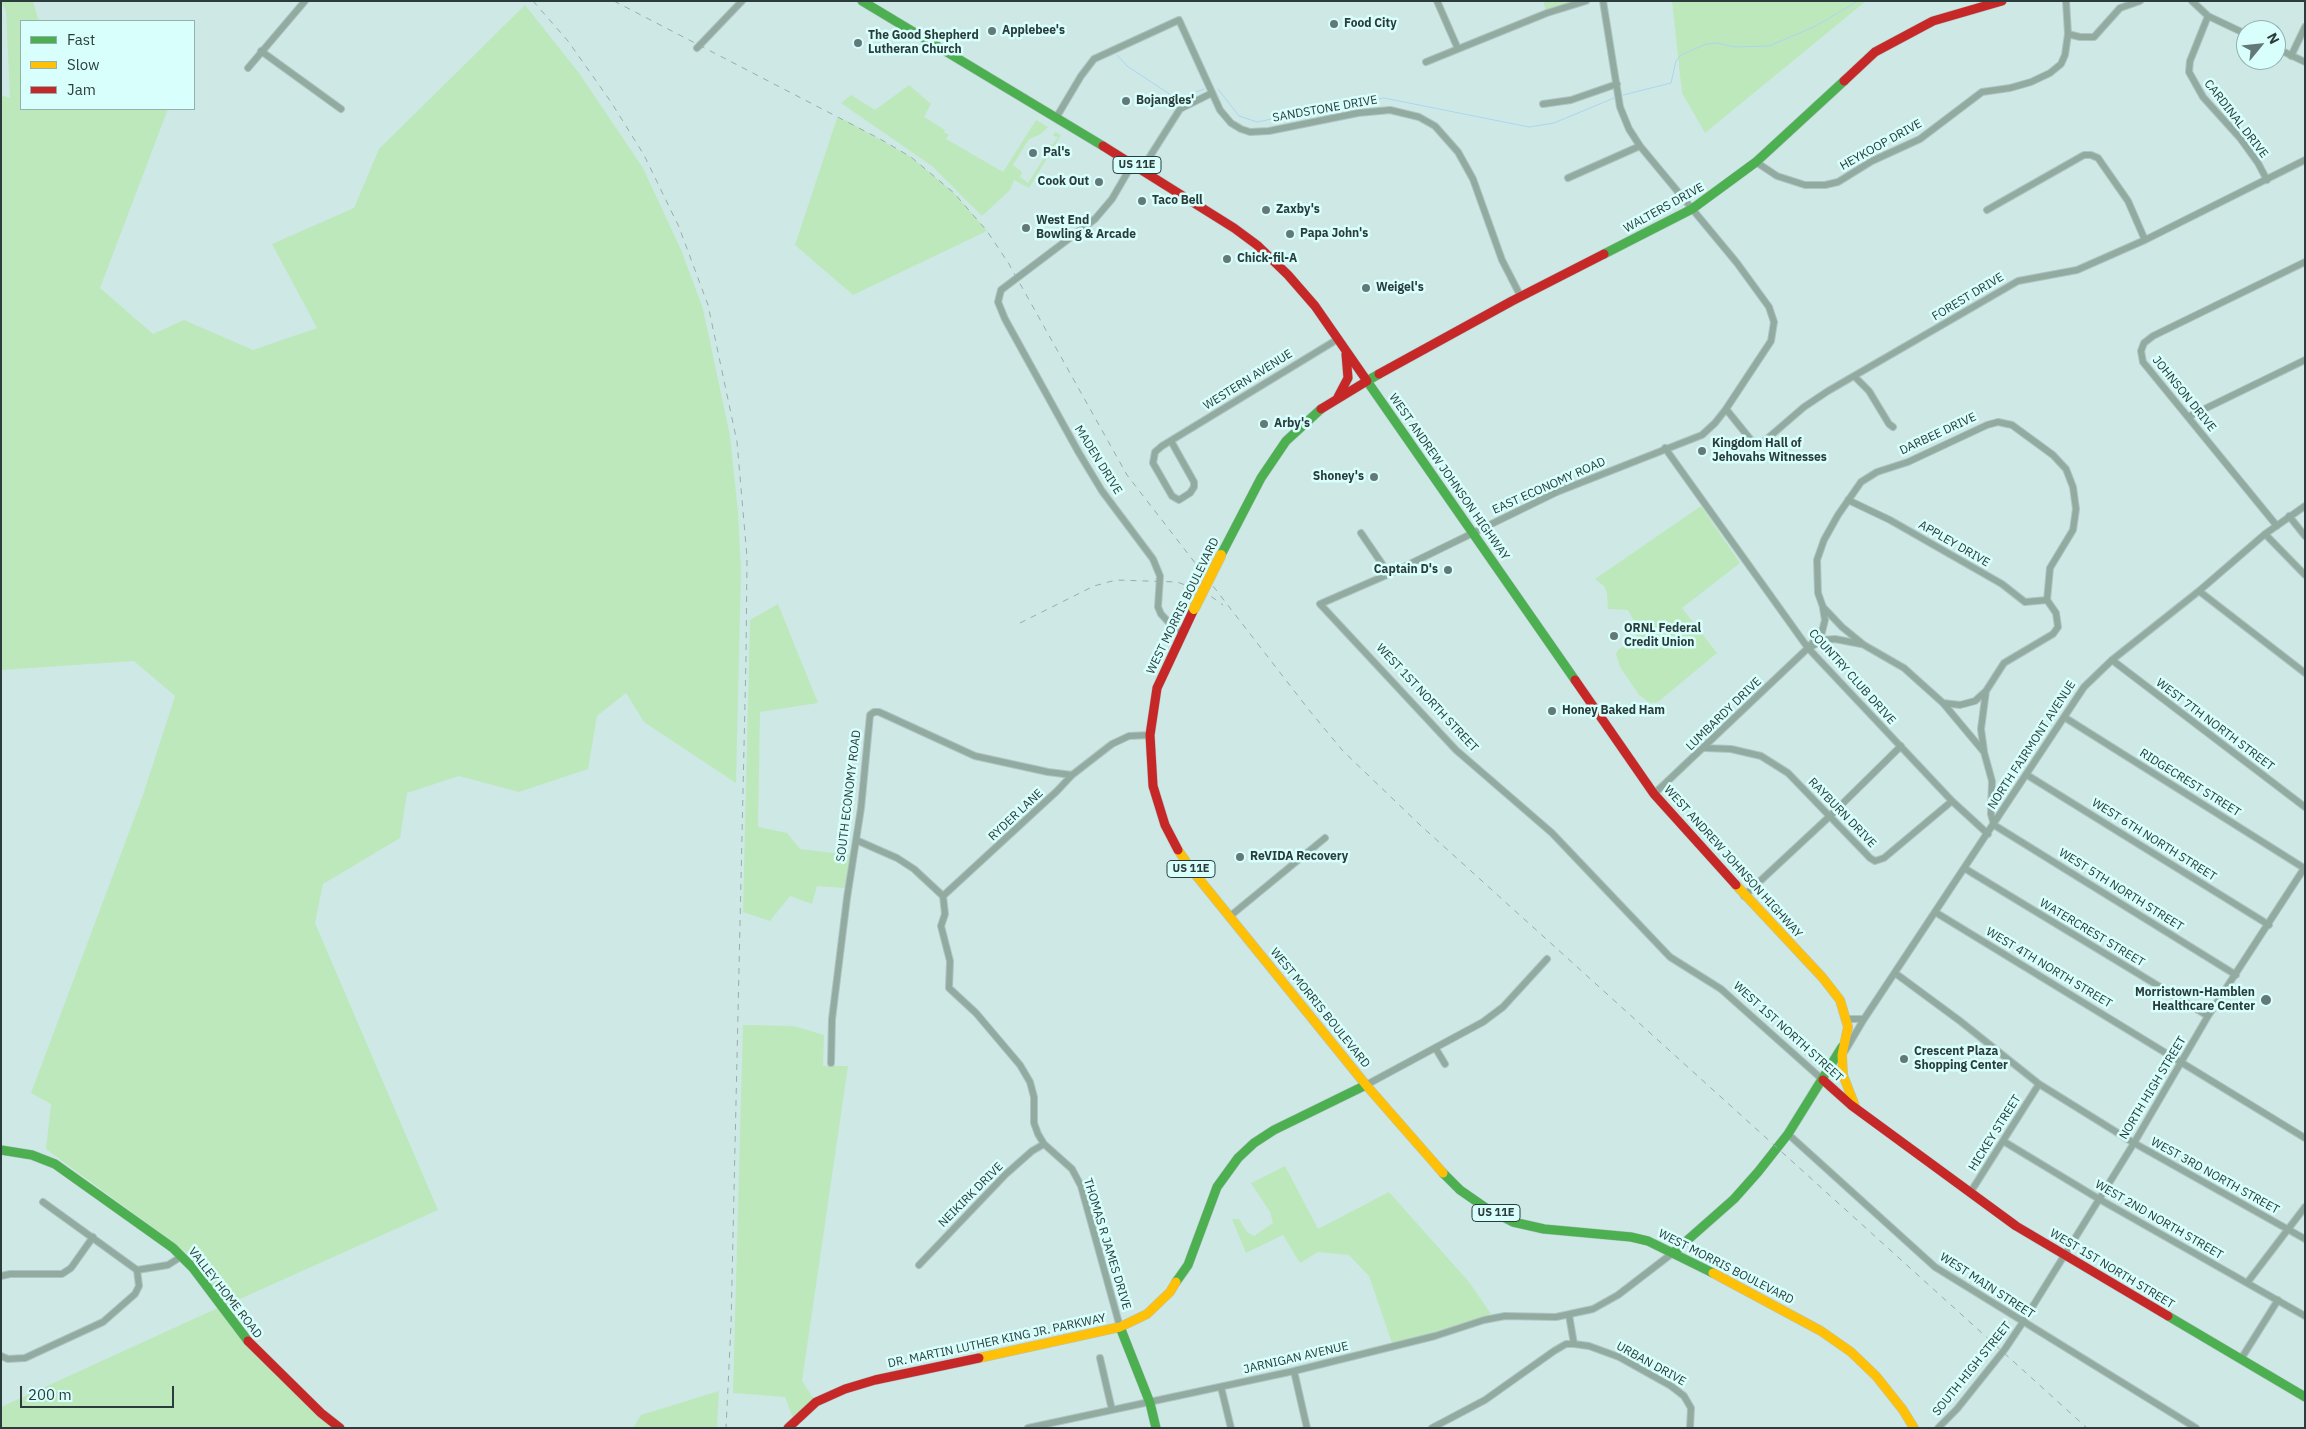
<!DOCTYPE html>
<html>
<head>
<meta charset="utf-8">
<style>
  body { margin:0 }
  #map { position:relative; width:2306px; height:1429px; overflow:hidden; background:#cee8e6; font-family:"IBM Plex Sans",sans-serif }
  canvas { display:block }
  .frame { position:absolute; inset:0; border:2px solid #2a3d3c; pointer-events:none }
  .legend { position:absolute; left:20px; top:20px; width:175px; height:90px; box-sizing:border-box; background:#d8fffc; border:1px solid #92b1af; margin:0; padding:6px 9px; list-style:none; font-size:15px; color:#2a3d3c }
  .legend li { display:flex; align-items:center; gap:10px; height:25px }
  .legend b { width:25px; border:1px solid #92b1af }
  .north { position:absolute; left:2236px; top:20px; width:50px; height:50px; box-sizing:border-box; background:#d8fffc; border:1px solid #92b1af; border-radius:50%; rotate:62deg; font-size:14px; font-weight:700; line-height:20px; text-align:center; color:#2a3d3c }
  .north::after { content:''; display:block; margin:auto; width:18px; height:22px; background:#637978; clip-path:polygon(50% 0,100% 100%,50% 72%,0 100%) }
  .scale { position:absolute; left:20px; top:1386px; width:154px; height:22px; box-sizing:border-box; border:2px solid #2a3d3c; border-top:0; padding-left:6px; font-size:15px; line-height:18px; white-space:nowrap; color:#2a3d3c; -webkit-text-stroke:4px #d8fffc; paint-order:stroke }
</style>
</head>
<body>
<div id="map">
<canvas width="2306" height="1429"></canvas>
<div class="frame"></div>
<ul class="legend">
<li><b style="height:6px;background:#4caf50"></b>Fast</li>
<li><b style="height:6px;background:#ffc107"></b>Slow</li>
<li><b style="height:6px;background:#c62828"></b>Jam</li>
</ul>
<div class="north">N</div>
<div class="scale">200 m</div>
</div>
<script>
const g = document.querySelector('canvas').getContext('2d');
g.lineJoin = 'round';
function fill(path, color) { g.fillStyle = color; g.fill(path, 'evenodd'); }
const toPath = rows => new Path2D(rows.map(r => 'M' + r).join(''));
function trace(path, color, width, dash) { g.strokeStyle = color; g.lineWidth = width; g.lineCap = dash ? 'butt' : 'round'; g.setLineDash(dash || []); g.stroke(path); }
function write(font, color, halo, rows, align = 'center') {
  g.font = font + ' "IBM Plex Sans",sans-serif'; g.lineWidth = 5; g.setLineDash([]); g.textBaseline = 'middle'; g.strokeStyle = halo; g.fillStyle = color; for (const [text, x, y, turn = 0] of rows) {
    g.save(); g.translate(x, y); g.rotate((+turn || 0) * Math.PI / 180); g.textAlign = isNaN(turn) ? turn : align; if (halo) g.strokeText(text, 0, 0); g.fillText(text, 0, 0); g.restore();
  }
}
fill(toPath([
  [1,1,33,1,38,19,45,21,21,21,21,109,168,109,100,288,153,334,184,320,253,350,317,328,272,244,354,208,379,149,525,5,579,73,643,168,682,252,703,309,730,436,738,512,741,570,736,783,644,722,626,693,597,716,588,769,519,792,459,776,407,793,400,838,323,884,315,923,438,1210,222,1307,234,1323,340,1428,1,1428,1,1407,222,1306,190,1255,46,1149,51,1104,31,1093,143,795,175,696,134,661,1,670,1,95,10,98,6,11],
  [1543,1,1575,1,1546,10],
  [1672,1,1866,1,1705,133,1682,93],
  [909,85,931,104,924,117,945,130,944,132,949,135,946,139,1003,172,1036,120,1048,127,1041,134,1029,139,1013,165,1022,172,1020,177,1028,183,1047,153,1048,145,1053,144,1058,137,1053,136,1055,132,1061,135,1029,188,1014,180,1010,190,982,216,932,166,841,103,851,95,875,110],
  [837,118,847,121,911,157,954,193,987,231,853,295,795,245],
  [1701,506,1740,563,1682,608,1717,653,1658,702,1650,703,1639,695,1620,667,1616,654,1618,650,1636,637,1637,632,1633,619,1628,610,1608,609,1607,593,1604,586,1595,579],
  [778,604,818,703,760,712,758,827,787,833,800,849,850,855,845,888,817,886,812,904,790,896,770,921,743,912,750,620],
  [743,1025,794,1026,824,1035,823,1066,848,1066,802,1381,816,1402,794,1421,785,1397,733,1393],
  [1285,1166,1318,1229,1389,1192,1469,1282,1491,1314,1433,1333,1392,1343,1369,1276,1349,1255,1318,1252,1300,1263,1283,1235,1246,1253,1232,1219,1239,1219,1247,1232,1254,1236,1273,1223,1270,1212,1251,1183],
  [719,1391,717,1428,633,1428,641,1415]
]), '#bde8bc');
trace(toPath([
  [1117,55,1127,66,1177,99,1204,89],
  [1218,89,1239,116,1257,122,1339,105],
  [1623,95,1671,83,1676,61,1681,55,1706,44,1718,43,1735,47,1769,46,1816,26,1858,1],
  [1348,103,1384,98,1529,127,1554,123,1614,98]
]), '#acd5f1', 1);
const street = toPath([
  [1603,1,1620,107,1629,129,1640,146,1737,263,1769,307,1774,322,1771,341,1726,409,1715,423,1702,435,1557,492,1389,574,1320,604,1456,750,1552,833,1670,957,1721,989,1823,1080],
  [2192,1,2208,16,2246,34],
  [2208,16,2190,61,2189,72,2203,97,2240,138,2258,163,2267,180],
  [2068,34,2080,37,2094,37,2120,8,2140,1],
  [697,48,742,1],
  [2276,48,2305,62],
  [1458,49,1547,13,1586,1],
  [261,51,341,109],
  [2291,56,2305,27],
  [1426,62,1458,49,1437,1],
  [248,68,305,1],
  [1543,104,1571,100,1617,84],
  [1056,118,1081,76,1094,59,1179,20,1220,110,1231,123,1241,129,1250,132,1269,131,1358,113,1390,110,1419,117,1435,126,1458,152,1473,179,1502,260,1521,297],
  [1756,162,1777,176,1805,185,1825,185,1838,182,1872,161,1920,139,1982,92,2010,88,2031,82,2050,73,2061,64,2065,55,2068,34,2066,1],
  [1133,163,1112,199,1095,219,1001,290,998,302,1005,319,1079,453,1102,491,1153,559,1160,576,1158,607,1161,614,1174,628,1183,631],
  [1142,169,1180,109,1212,93],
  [1568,178,1640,146],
  [1987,210,2084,155,2091,155,2098,158,2128,201,2145,240],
  [1855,377,1869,391,1889,424,1893,427],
  [1726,409,1751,440,1761,444,1804,407,1828,391,2018,281,2077,270,2145,240,2305,160],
  [2188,417,2305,360],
  [1171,441,1194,482,1194,487,1190,493,1179,500,1172,496,1153,463,1155,452,1162,446,1338,339],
  [1665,448,1808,648,1952,801,1988,834],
  [1848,500,1890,520,2002,584,2025,602,2047,600],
  [2289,516,2305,536],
  [2277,526,2143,362,2141,351,2144,343,2153,336,2305,262],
  [1361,533,1389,574],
  [2265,534,2305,575],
  [2199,591,2305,673],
  [1811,647,1822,640,1835,639,1861,644],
  [2112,660,2305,807],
  [1943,703,1960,705,1975,701,1986,691,2004,663,2053,634,2058,627,2056,613,2047,600,2050,568,2073,530,2076,509,2073,487,2066,469,2053,455,2012,425,1998,422,1987,425,1908,462,1877,472,1861,482,1838,515,1824,540,1817,560,1818,593,1823,607,1842,627,1864,645,1904,668,1943,703,1984,752,1992,781,1991,814,1994,825],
  [2064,717,2304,868],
  [1705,748,1731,749,1761,756,1788,773,1870,858,1875,861,1884,858,1952,801],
  [1984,751,1981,729,1986,691],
  [2027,775,2269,925],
  [1654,794,1808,648,1822,632,1825,620,1823,608],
  [1994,825,2236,975],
  [856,840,897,858,914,869,943,896],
  [1964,868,2208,1016],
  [943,896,945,914,941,926,950,961,949,988,976,1013,1020,1065,1030,1082,1034,1097,1034,1123,1038,1134,1044,1144,1072,1169,1081,1186,1120,1327],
  [943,896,1057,791,1072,775,1112,744,1129,736,1150,735],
  [1744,896,1830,816,1901,746],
  [1935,912,2305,1138],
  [1229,917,1325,838],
  [1895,973,1960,1021,2039,1084,2134,1143,2305,1239],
  [1847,1019,1864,1019],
  [1436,1049,1445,1064],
  [1845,1051,1864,1019,2084,687,2112,660,2199,591,2265,534,2305,506],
  [831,1063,832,1019,847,898,861,808,870,715,874,712,879,712,975,756,1048,772,1072,775],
  [1366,1085,1483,1022,1503,1007,1547,959],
  [1788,1134,1935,1267,2196,1428],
  [2003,1141,2099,1199,2305,1316],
  [1970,1193,2039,1084],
  [43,1202,137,1270,168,1265,182,1256],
  [919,1265,1006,1174,1032,1151,1044,1144],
  [1,1276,10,1274,62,1274,71,1268,93,1237],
  [2247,1283,2305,1207],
  [1574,1344,1589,1346,1619,1357,1671,1386,1684,1396,1691,1408,1690,1428],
  [1,1356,8,1359,25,1358,103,1322,135,1294,139,1286,137,1270],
  [1100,1358,1112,1410],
  [2241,1359,2278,1300],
  [1294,1371,1307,1428],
  [1221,1387,1231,1428],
  [1028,1428,1294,1371,1435,1336,1484,1320,1505,1316,1556,1317,1593,1309,1618,1295,1674,1252],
  [1432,1428,1485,1400,1554,1351,1566,1344,1574,1344,1569,1315],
  [1938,1428,1957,1409,2005,1349,2023,1322,2134,1143,2208,1016,2305,867]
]);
const fast = toPath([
  [862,1,1103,146],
  [1604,254,1692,209,1756,162,1844,81],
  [1379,374,1367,381,1575,680],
  [1221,555,1261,478,1286,441,1321,409],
  [1,1150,32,1155,55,1164,173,1248,193,1268,248,1341],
  [1443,1173,1460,1190,1486,1208,1513,1222,1544,1229,1631,1237,1648,1241,1713,1273],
  [1674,1252,1734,1199,1758,1172,1788,1134,1842,1047],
  [1176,1282,1188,1265,1217,1187,1238,1158,1254,1143,1274,1130,1366,1085],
  [2168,1316,2305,1397],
  [1120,1327,1150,1403,1156,1428]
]);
const slow = toPath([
  [1178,850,1191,869,1366,1085,1443,1173],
  [1736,885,1822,977,1840,1000,1848,1027,1842,1055,1843,1075,1855,1106],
  [1713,1273,1821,1331,1851,1352,1876,1376,1903,1410,1914,1428],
  [979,1358,1120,1327,1147,1314,1170,1292,1176,1282]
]);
const jam = toPath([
  [1844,81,1875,52,1933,21,2002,1],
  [1103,146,1234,228,1257,245,1288,275,1315,306,1367,381,1321,409],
  [1379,374,1512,301,1604,254],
  [1338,397,1348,378,1346,354],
  [1575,680,1654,794,1736,885],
  [1178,850,1165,825,1153,786,1150,735,1157,688,1194,609],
  [1823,1080,1851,1105,2016,1226,2168,1316],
  [248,1341,321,1413,340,1428],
  [788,1428,816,1402,845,1389,875,1380,979,1358]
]);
trace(street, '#b0c3c2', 8);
trace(fast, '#b0c3c2', 10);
trace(slow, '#b0c3c2', 10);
trace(jam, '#b0c3c2', 10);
trace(street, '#92aba1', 6);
trace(fast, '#4caf50', 9);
trace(slow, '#ffc107', 9);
trace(jam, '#c62828', 9);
trace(toPath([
  [533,1,568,41,611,102,644,155,679,227,708,305,737,442,747,557,746,658,731,1325,726,1428],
  [614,1,880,139,911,157,954,193,987,231,1009,264,1127,475,1309,710,1343,751,1419,824,2087,1428],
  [1020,623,1094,586,1116,580,1177,582,1205,592,1223,605]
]), '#98ada9', 1, [6, 6]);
const slowBridge = toPath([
  [1194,609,1221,555]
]);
trace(slowBridge, '#b0c3c2', 11, []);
trace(slowBridge, '#ffc107', 10);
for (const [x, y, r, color] of [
  [1334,24,5,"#637978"],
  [992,31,5,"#637978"],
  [858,43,5,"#637978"],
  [1126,101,5,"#637978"],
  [1033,153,5,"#637978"],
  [1099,182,5,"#637978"],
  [1142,201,5,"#637978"],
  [1266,210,5,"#637978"],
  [1026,228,5,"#637978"],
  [1290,234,5,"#637978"],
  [1227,259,5,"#637978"],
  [1366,288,5,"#637978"],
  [1264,424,5,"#637978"],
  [1702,451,5,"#637978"],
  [1374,477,5,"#637978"],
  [1448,570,5,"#637978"],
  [1614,636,5,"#637978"],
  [1552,711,5,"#637978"],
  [1240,857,5,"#637978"],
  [2266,1000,6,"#637978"],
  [1904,1059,5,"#637978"]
]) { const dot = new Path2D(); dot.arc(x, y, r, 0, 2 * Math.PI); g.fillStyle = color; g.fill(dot); trace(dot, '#d8fffc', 2); }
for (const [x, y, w] of [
  [1137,165,48],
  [1191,869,48],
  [1496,1213,48]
]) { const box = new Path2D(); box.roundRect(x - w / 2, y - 8.5, w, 17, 4); g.fillStyle = '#d8fffc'; g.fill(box); trace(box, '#2a3d3c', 1); }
write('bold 11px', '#2a3d3c', null, [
  ["US 11E",1137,165],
  ["US 11E",1191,869],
  ["US 11E",1496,1213]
]);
write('bold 12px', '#2a3d3c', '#d8fffc', [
  ["Food City",1344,24],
  ["Applebee's",1002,31],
  ["The Good Shepherd",868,36],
  ["Lutheran Church",868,50],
  ["Bojangles'",1136,101],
  ["Pal's",1043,153],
  ["Cook Out",1089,182,"right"],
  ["Taco Bell",1152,201],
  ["Zaxby's",1276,210],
  ["West End",1036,221],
  ["Bowling & Arcade",1036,235],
  ["Papa John's",1300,234],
  ["Chick-fil-A",1237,259],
  ["Weigel's",1376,288],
  ["Arby's",1274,424],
  ["Kingdom Hall of",1712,444],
  ["Jehovahs Witnesses",1712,458],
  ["Shoney's",1364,477,"right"],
  ["Captain D's",1438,570,"right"],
  ["ORNL Federal",1624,629],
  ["Credit Union",1624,643],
  ["Honey Baked Ham",1562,711],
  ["ReVIDA Recovery",1250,857],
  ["Morristown-Hamblen",2255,993,"right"],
  ["Healthcare Center",2255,1007,"right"],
  ["Crescent Plaza",1914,1052],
  ["Shopping Center",1914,1066]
], 'left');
write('12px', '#2a3d3c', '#d8fffc', [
  ["SANDSTONE DRIVE",1325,109,-10],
  ["CARDINAL DRIVE",2236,119,52],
  ["HEYKOOP DRIVE",1881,145,-29],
  ["WALTERS DRIVE",1664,208,-29],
  ["FOREST DRIVE",1968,297,-31],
  ["WESTERN AVENUE",1248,380,-32],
  ["JOHNSON DRIVE",2184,394,51],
  ["DARBEE DRIVE",1938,434,-25],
  ["MADEN DRIVE",1098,460,58],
  ["WEST ANDREW JOHNSON HIGHWAY",1449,477,55],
  ["EAST ECONOMY ROAD",1549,486,-24],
  ["APPLEY DRIVE",1954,544,30],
  ["WEST MORRIS BOULEVARD",1183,606,-64],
  ["COUNTRY CLUB DRIVE",1852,677,48],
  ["WEST 1ST NORTH STREET",1427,698,47],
  ["LUMBARDY DRIVE",1724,714,-44],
  ["WEST 7TH NORTH STREET",2215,725,37],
  ["NORTH FAIRMONT AVENUE",2032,745,-57],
  ["RIDGECREST STREET",2190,783,32],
  ["SOUTH ECONOMY ROAD",849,796,-83],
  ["RAYBURN DRIVE",1842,813,46],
  ["RYDER LANE",1016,815,-43],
  ["WEST 6TH NORTH STREET",2154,840,32],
  ["WEST ANDREW JOHNSON HIGHWAY",1733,862,48],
  ["WEST 5TH NORTH STREET",2121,890,32],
  ["WATERCREST STREET",2092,933,31],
  ["WEST 4TH NORTH STREET",2049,968,31],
  ["WEST MORRIS BOULEVARD",1320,1008,51],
  ["WEST 1ST NORTH STREET",1788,1032,42],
  ["NORTH HIGH STREET",2153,1088,-59],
  ["HICKEY STREET",1995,1133,-58],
  ["WEST 3RD NORTH STREET",2215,1176,29],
  ["NEIKIRK DRIVE",971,1195,-45],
  ["WEST 2ND NORTH STREET",2159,1220,30],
  ["THOMAS R JAMES DRIVE",1107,1244,73],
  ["WEST MORRIS BOULEVARD",1726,1267,27],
  ["WEST 1ST NORTH STREET",2112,1269,31],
  ["WEST MAIN STREET",1987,1286,33],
  ["VALLEY HOME ROAD",225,1293,52],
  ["DR. MARTIN LUTHER KING JR. PARKWAY",997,1341,-12],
  ["JARNIGAN AVENUE",1296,1358,-13],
  ["URBAN DRIVE",1651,1364,29],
  ["SOUTH HIGH STREET",1972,1369,-51]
]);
</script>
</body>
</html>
